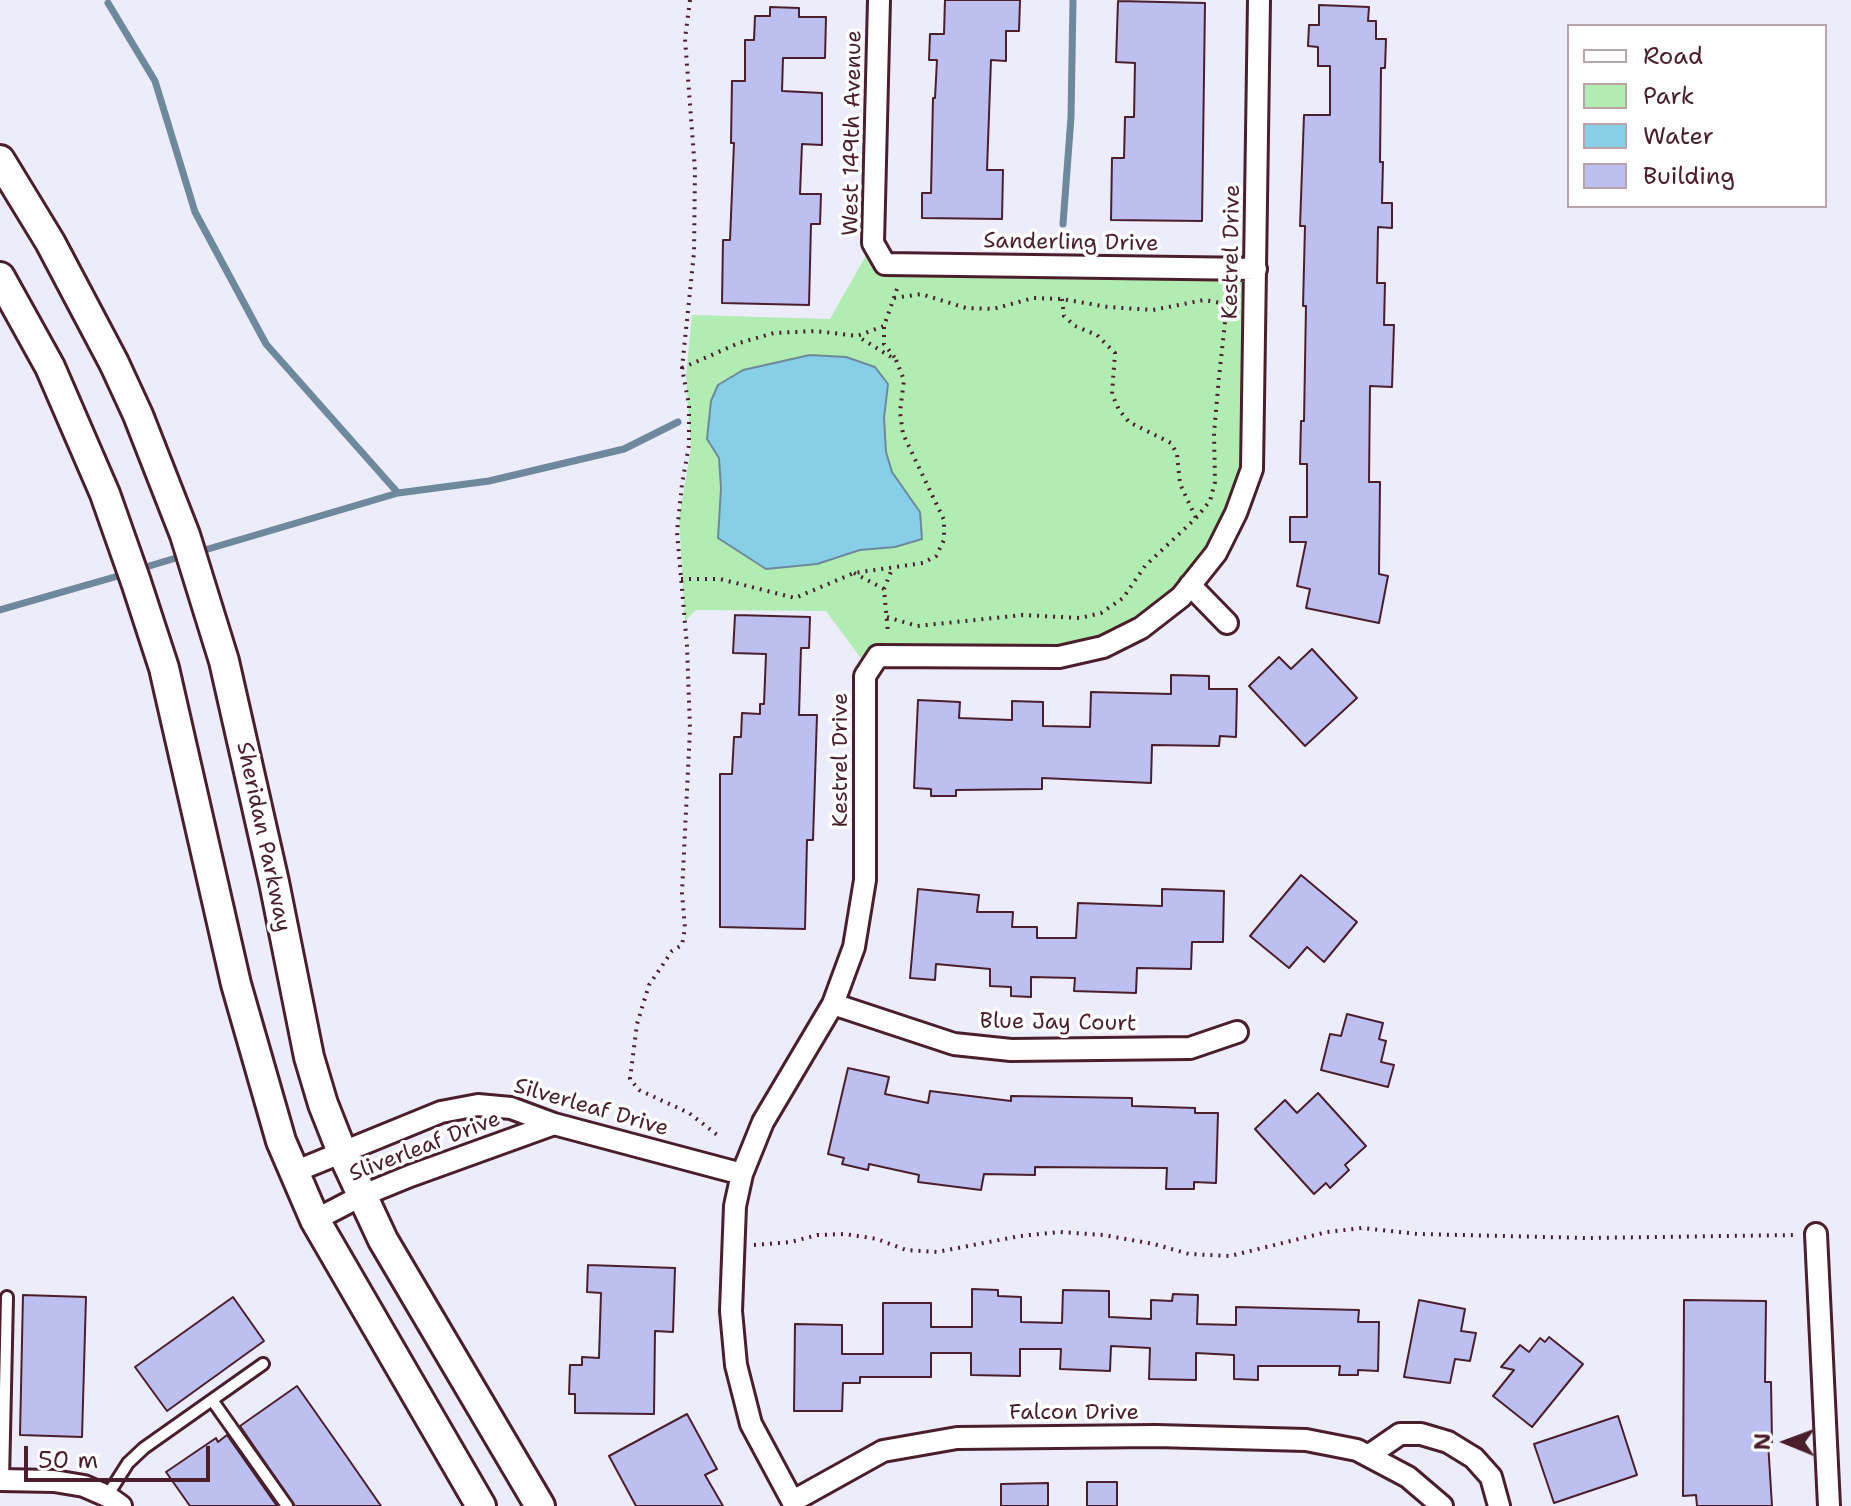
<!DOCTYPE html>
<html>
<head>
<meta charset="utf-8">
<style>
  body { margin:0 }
  #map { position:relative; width:1851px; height:1506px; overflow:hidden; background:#ececfb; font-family:"Shantell Sans",sans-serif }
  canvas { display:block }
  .legend { position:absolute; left:1567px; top:24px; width:260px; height:184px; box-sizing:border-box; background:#fff; border:2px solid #b7a5aa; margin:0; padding:10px 14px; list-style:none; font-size:24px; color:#4a1f2b }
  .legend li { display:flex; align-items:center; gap:16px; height:40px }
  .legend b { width:40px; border:2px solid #b7a5aa }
  .north { position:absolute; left:1747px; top:1402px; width:80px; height:80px; -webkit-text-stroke:6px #fff; paint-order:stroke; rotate:271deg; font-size:22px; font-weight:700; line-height:32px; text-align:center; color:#4a1f2b }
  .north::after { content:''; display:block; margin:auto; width:28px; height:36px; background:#4a1f2b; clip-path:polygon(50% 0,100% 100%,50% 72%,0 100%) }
  .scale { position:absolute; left:24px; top:1446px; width:186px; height:36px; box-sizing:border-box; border:4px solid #4a1f2b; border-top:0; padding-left:10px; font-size:24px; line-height:28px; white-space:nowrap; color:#4a1f2b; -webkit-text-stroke:6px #fff; paint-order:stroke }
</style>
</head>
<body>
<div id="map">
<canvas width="1851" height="1506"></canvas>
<ul class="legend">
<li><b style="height:10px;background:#fff"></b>Road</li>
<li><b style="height:22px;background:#b1edb2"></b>Park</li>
<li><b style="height:22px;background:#86cfe6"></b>Water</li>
<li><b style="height:22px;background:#bebff1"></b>Building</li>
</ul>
<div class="north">N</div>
<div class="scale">50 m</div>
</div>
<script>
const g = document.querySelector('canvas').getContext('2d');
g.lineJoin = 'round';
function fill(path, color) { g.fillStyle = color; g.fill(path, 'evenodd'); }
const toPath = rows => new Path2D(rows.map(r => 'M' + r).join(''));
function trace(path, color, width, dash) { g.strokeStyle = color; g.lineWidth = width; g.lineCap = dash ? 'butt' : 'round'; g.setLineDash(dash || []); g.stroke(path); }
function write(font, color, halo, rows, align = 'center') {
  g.font = font + ' "Shantell Sans",sans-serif'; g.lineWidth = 7; g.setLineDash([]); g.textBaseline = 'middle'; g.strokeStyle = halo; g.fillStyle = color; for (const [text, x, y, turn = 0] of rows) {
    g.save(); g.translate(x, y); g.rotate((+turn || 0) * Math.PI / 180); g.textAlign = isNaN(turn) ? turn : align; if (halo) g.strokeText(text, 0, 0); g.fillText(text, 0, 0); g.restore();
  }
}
fill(toPath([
  [873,243,885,264,1256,269,1252,469,1181,597,1103,647,909,655,869,669,826,611,696,610,685,621,679,518,691,448,686,376,692,315,830,319]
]), '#b1edb2');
const water = toPath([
  [810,355,846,357,875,367,888,384,884,418,886,452,892,472,920,512,922,539,895,547,860,550,817,564,766,569,718,538,721,488,719,458,707,439,711,401,718,385,743,370,810,355]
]);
fill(water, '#86cfe6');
trace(water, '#6e899b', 2);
trace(toPath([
  [108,3,155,81,195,212,266,344,398,493,489,481,624,449,678,422],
  [1063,224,1071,117,1073,0],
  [198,552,398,493],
  [136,570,186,555],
  [0,610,125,574]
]), '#6e899b', 7);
const building = toPath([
  [945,0,1020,0,1019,31,1006,31,1006,61,991,60,987,170,1003,170,1002,219,922,218,922,193,931,193,933,98,935,98,937,60,929,60,930,34,944,34,945,0],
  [1118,1,1205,3,1202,221,1111,220,1112,158,1124,158,1125,117,1134,117,1135,63,1116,62,1118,1],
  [1319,5,1369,7,1368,21,1376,21,1376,39,1386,39,1385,68,1381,68,1380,162,1383,162,1382,203,1392,203,1392,228,1378,227,1377,283,1385,283,1384,325,1394,325,1392,387,1370,386,1369,482,1380,482,1379,574,1388,576,1379,623,1306,608,1310,589,1297,586,1306,542,1290,542,1290,517,1307,517,1307,464,1300,464,1301,421,1304,421,1306,306,1303,306,1305,226,1300,226,1304,115,1330,115,1330,66,1318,66,1318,47,1308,46,1309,25,1319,25,1319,5],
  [770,7,799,8,799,17,826,17,825,58,783,58,782,91,822,93,822,145,802,144,800,194,821,194,820,224,811,224,809,305,722,303,723,240,730,240,734,143,731,143,732,81,745,81,745,40,754,40,755,16,770,16,770,7],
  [735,615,810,617,809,648,801,648,799,715,817,715,813,840,807,840,805,929,720,927,720,774,732,774,734,737,741,737,742,713,760,714,760,704,764,704,766,654,733,653,735,615],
  [1312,649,1357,698,1305,746,1249,686,1279,657,1291,669,1312,649],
  [1171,675,1209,676,1209,689,1237,689,1236,737,1220,736,1219,746,1152,745,1151,783,1042,778,1042,789,956,790,956,796,931,796,931,789,914,788,918,700,960,702,959,718,1012,720,1012,701,1043,702,1043,726,1090,727,1091,692,1171,694,1171,675],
  [1301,875,1357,922,1324,962,1307,947,1289,968,1250,936,1301,875],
  [918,889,979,895,977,912,1013,912,1012,927,1037,927,1037,938,1076,938,1078,903,1162,906,1162,889,1224,891,1223,942,1192,942,1191,969,1137,968,1136,993,1074,991,1075,978,1031,977,1031,997,1011,996,1011,987,990,986,990,969,936,964,935,980,910,978,918,889],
  [1347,1014,1383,1023,1379,1039,1386,1041,1381,1062,1394,1065,1388,1087,1321,1070,1330,1034,1341,1036,1347,1014],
  [848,1068,889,1077,885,1094,928,1103,930,1091,1011,1101,1011,1096,1132,1098,1132,1106,1195,1108,1195,1113,1218,1113,1216,1183,1194,1182,1194,1189,1166,1189,1167,1168,1035,1167,1035,1175,984,1174,981,1190,918,1182,919,1175,869,1164,868,1170,842,1164,844,1158,828,1154,848,1068],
  [1318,1093,1366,1146,1345,1165,1349,1170,1330,1188,1326,1183,1314,1194,1255,1129,1285,1100,1297,1113,1318,1093],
  [588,1265,675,1268,673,1332,655,1331,654,1414,575,1413,575,1394,569,1394,570,1365,582,1365,582,1357,599,1358,601,1293,587,1292,588,1265],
  [972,1289,998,1290,998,1296,1021,1297,1021,1322,1062,1323,1063,1290,1109,1291,1109,1317,1151,1319,1151,1300,1172,1301,1173,1294,1198,1295,1197,1324,1236,1325,1236,1307,1359,1310,1358,1322,1379,1322,1378,1371,1358,1370,1358,1375,1339,1375,1340,1366,1258,1366,1258,1380,1234,1379,1234,1355,1196,1353,1196,1380,1149,1379,1150,1348,1111,1346,1110,1371,1060,1369,1061,1349,1020,1349,1020,1376,971,1375,971,1353,931,1353,931,1377,860,1377,860,1383,843,1383,842,1411,794,1411,795,1324,842,1325,842,1354,883,1354,883,1303,931,1303,931,1327,972,1327,972,1289],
  [23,1295,86,1297,82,1437,20,1435,23,1295],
  [233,1297,264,1341,167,1411,135,1367,233,1297],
  [1419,1300,1465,1309,1461,1331,1476,1333,1470,1361,1455,1359,1450,1383,1404,1377,1419,1300],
  [1684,1300,1766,1301,1765,1382,1771,1382,1772,1442,1768,1442,1772,1506,1697,1506,1696,1495,1683,1496,1684,1300],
  [1549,1337,1583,1364,1532,1427,1493,1396,1514,1370,1501,1367,1520,1345,1529,1352,1540,1338,1545,1342,1549,1337],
  [297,1386,347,1457,381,1506,295,1506,240,1426,297,1386],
  [687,1414,717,1469,705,1475,723,1506,636,1506,609,1456,687,1414],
  [1618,1416,1637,1475,1554,1503,1534,1444,1618,1416],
  [227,1435,277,1506,190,1506,166,1472,216,1438,218,1442,227,1435],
  [1087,1482,1117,1482,1117,1506,1087,1506,1087,1482],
  [1048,1483,1048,1506,1001,1506,1001,1484,1048,1483]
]);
fill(building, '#bebff1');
trace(building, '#4a1f2b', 2);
const lane = toPath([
  [212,1400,287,1506],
  [3,1480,7,1297],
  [107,1496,128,1463,144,1448,263,1364]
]);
const street = toPath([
  [879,0,873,243,885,264,1256,269],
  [1190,585,1227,623],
  [833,1004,954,1044,1011,1050,1190,1048,1237,1032],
  [294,1172,441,1112,478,1105,511,1108,554,1124,742,1174],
  [315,1220,361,1196,410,1176,554,1124],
  [1816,1234,1829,1506],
  [1368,1456,1400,1434,1421,1434,1448,1442,1474,1458,1491,1477,1499,1506],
  [0,1480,54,1481,84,1486,107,1496,121,1506],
  [793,1501,883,1451,957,1438,1156,1436,1306,1440,1357,1450,1408,1477,1442,1506],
  [795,1506,751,1424,736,1365,731,1311,735,1206,742,1174,763,1122,833,1004,854,947,865,880,865,676,878,656,1059,657,1103,647,1141,628,1181,597,1216,553,1236,513,1252,469,1259,0]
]);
const secondary = toPath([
  [0,160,50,242,114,363,138,415,185,535,224,661,274,882,309,1057,323,1104,342,1152,383,1240,540,1506],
  [0,277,50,367,105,494,136,582,164,668,236,984,281,1141,315,1220,481,1506]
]);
trace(lane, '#4a1f2b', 16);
trace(street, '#4a1f2b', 26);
trace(secondary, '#4a1f2b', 34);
trace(toPath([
  [690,0,685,39,695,170,694,253,682,368,689,405,689,445,682,484,677,532,687,646,690,729,682,893,685,928,682,945,672,951,649,985,637,1024,630,1079,639,1090,689,1113,720,1137],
  [894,298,921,294,966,308,993,309,1033,298,1062,299,1108,307,1153,310,1204,300,1227,304],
  [1062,299,1064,316,1075,326,1097,335,1115,353,1112,394,1119,410,1129,422,1171,443,1177,454,1180,484,1196,518],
  [884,327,884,344,895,358],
  [682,368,739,343,774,333,816,331,857,336,884,326,898,286],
  [854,573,884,589,888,633],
  [681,579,720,579,795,598,854,573,923,563,936,556,944,540,944,520,903,434,900,412,904,380,896,360,857,336],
  [884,589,892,569],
  [887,617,917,626,1023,615,1080,618,1101,613,1123,598,1145,566,1196,518,1210,501,1215,482,1214,433,1219,377,1227,304,1232,297],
  [754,1245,791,1242,817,1235,845,1234,877,1239,906,1250,937,1252,1020,1236,1060,1232,1103,1235,1154,1244,1189,1254,1230,1256,1327,1232,1362,1228,1418,1234,1588,1238,1795,1235]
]), '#4a1f2b', 4, [2, 6]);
trace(lane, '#fff', 10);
trace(street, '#fff', 20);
trace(secondary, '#fff', 28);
write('22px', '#4a1f2b', '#fff', [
  ["West 149th Avenue",853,133,-89],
  ["Sanderling Drive",1071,243,1],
  ["Kestrel Drive",1232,252,-89],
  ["Kestrel Drive",841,760,-90],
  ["Sheridan Parkway",263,837,78],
  ["Blue Jay Court",1058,1023,1],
  ["Silverleaf Drive",591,1108,16],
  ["Sliverleaf Drive",425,1147,-21],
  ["Falcon Drive",1074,1413]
]);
</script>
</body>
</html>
